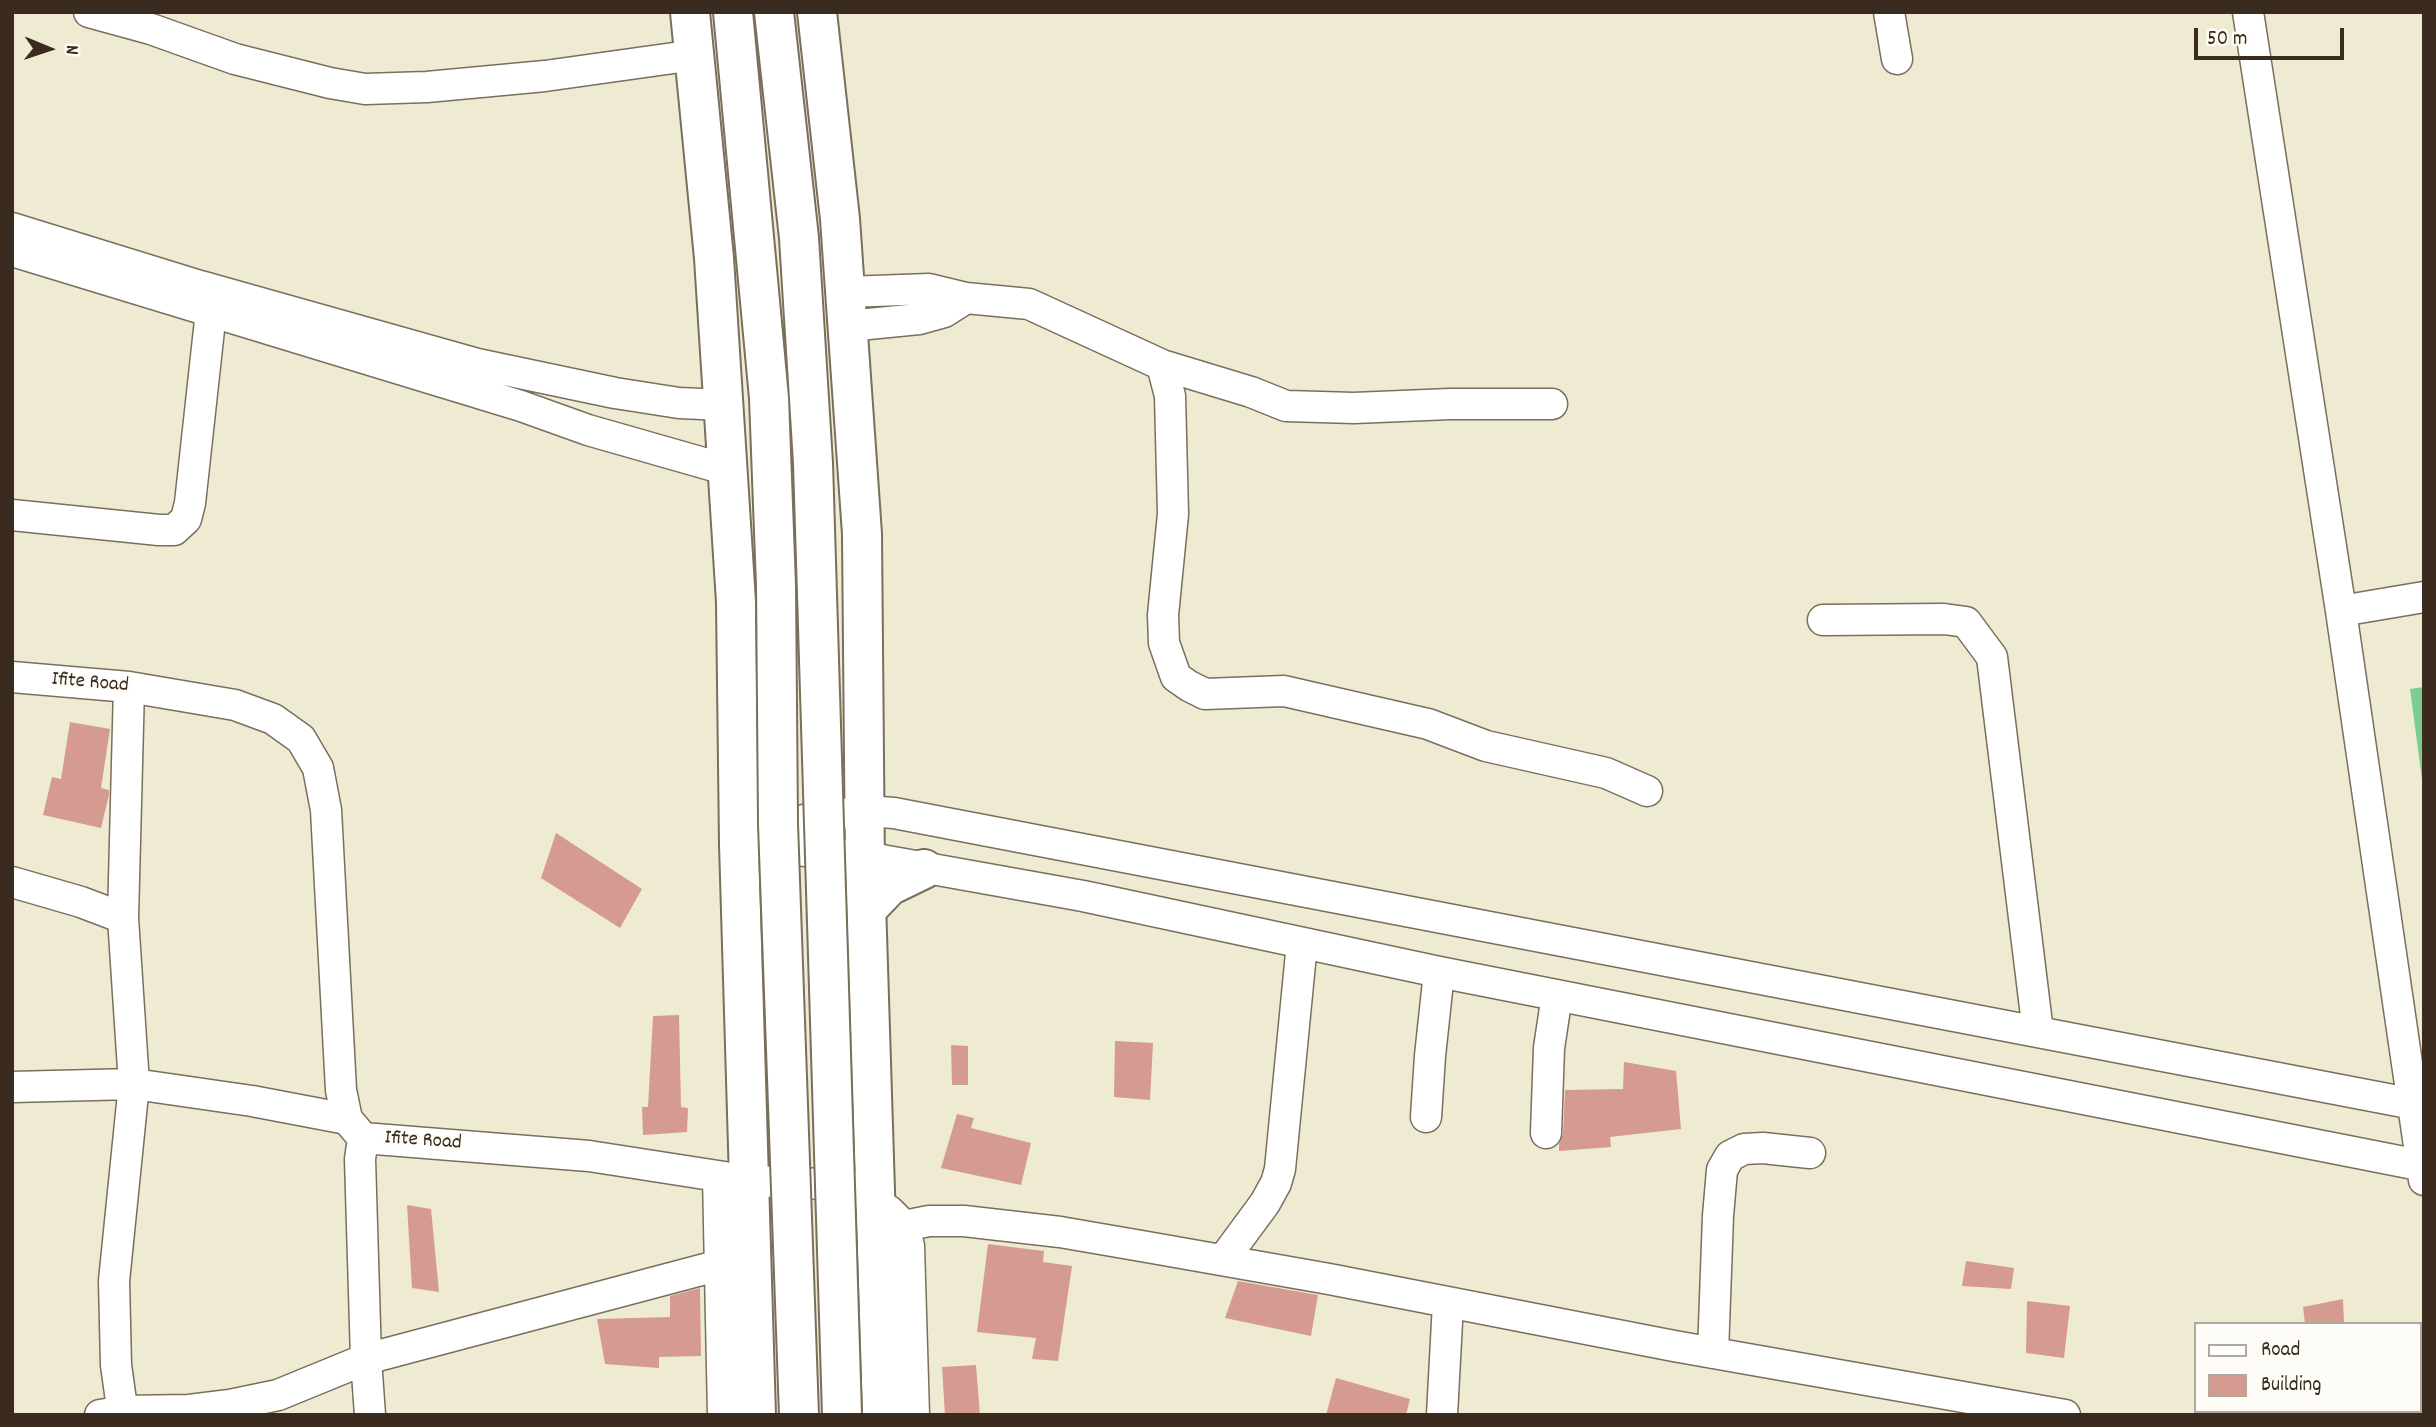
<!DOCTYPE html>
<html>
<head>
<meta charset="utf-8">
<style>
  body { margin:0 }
  #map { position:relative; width:2436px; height:1427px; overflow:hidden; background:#efebd3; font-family:Dekko,sans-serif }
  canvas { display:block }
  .frame { position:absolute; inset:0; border:14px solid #3b2a1e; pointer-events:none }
  .legend { position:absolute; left:2194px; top:1322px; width:228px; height:91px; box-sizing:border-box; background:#fdfcf7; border:2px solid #afa8a0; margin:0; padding:9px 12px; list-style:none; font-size:21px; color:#3b2a1e }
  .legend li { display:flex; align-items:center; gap:14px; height:35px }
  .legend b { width:35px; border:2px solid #afa8a0 }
  .north { position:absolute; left:14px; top:14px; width:70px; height:70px; -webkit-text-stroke:5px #fdfcf7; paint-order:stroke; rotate:92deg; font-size:19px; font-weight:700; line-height:28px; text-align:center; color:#3b2a1e }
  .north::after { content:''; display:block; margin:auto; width:24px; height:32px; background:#3b2a1e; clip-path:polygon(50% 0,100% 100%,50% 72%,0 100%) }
  .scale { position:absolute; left:2194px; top:28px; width:150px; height:32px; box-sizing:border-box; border:4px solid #3b2a1e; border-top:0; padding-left:9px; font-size:21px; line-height:24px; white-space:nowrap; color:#3b2a1e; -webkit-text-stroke:5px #fdfcf7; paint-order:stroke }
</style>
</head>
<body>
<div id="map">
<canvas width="2436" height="1427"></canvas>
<div class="frame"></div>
<ul class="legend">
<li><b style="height:9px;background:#fff"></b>Road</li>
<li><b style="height:19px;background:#d59b90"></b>Building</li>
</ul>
<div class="north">N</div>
<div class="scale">50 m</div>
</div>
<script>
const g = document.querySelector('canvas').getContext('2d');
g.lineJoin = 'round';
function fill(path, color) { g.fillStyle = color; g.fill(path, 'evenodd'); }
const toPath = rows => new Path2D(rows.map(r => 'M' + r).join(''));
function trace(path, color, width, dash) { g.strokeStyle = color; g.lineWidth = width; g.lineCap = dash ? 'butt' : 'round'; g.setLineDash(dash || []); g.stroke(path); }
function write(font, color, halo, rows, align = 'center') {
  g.font = font + ' Dekko,sans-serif'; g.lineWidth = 5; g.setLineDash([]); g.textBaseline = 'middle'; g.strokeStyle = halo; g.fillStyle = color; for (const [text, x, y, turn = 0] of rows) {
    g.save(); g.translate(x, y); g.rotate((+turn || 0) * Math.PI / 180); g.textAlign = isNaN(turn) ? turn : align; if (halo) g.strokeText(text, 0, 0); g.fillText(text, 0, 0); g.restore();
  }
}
fill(toPath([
  [2424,687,2424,795,2410,689]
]), '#7ace91');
fill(toPath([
  [70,722,110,729,101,788,109,790,109,795,101,828,43,815,52,777,61,779],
  [556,833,642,889,620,928,541,878],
  [679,1015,681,1107,688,1108,687,1132,643,1135,642,1107,648,1107,653,1016],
  [1115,1041,1153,1043,1150,1100,1114,1097],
  [951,1045,968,1046,968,1085,952,1085],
  [1624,1062,1676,1071,1681,1129,1610,1137,1611,1147,1559,1151,1559,1144,1563,1134,1565,1090,1623,1089],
  [957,1114,974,1118,971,1128,1031,1143,1021,1185,941,1168],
  [407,1205,431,1209,439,1292,412,1288],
  [988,1244,1044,1251,1043,1262,1072,1266,1058,1361,1032,1359,1036,1338,977,1332],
  [1966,1261,2014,1268,2011,1289,1962,1286],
  [1238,1281,1318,1295,1311,1336,1225,1318],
  [700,1288,701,1356,659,1357,659,1368,605,1364,597,1319,670,1317,670,1296],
  [2343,1299,2344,1324,2305,1324,2303,1307],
  [2027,1301,2070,1306,2064,1358,2026,1353],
  [976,1365,980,1415,945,1415,942,1367],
  [1336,1378,1410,1399,1406,1415,1326,1415]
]), '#d59b90');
const minor = toPath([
  [89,12,151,29,235,59,330,83,365,89,427,87,545,76,695,55],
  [1889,12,1897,59],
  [2248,12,2341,611,2424,1180],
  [12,228,200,286,477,364,615,393,679,403,725,405],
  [12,251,521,406,588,430,728,470],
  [846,292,929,289,966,298,1029,304,1162,365,1251,392,1286,406,1354,408,1450,404,1552,404],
  [848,326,919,319,944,312,966,298],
  [1162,365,1170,396,1173,514,1163,615,1164,643,1176,677,1189,686,1205,694,1284,691,1428,724,1486,746,1606,773,1647,791],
  [12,515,159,530,174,530,186,519,190,503,213,293],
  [2341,611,2424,597],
  [1823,620,1944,619,1966,622,1992,657,2038,1032],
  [12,677,129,687,235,705,273,719,301,739,318,768,326,810,341,1090,347,1119,363,1138,589,1156,750,1181,847,1185,889,1211,904,1226,909,1246,914,1415],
  [739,844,807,819,865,811,894,813,2424,1106],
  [757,846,865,857,1083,896,1439,972,2424,1166],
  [12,882,81,902,123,918],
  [12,1087,134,1084,252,1101,347,1119],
  [1426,1117,1430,1056,1439,972],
  [1546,1133,1549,1048,1557,995],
  [363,1138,360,1159,366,1359,370,1415],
  [718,1176,723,1415],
  [904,1226,929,1221,964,1221,1060,1232,1147,1247,1329,1279,1674,1346,2065,1415],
  [1223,1260,1265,1203,1276,1183,1280,1169,1302,943],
  [1713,1353,1718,1216,1722,1170,1730,1156,1744,1149,1763,1148,1810,1153],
  [100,1415,124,1411,189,1410,230,1405,278,1395,366,1359,720,1265],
  [123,1415,116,1365,114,1281,134,1084,123,918,129,687],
  [1442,1415,1448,1303]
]);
const highway = toPath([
  [690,12,714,258,736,602,739,844,756,1415],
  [817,12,840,219,862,534,865,870,882,1415],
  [867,909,889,886,924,869]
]);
trace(minor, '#7a6e5d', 33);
trace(highway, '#7a6e5d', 42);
trace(minor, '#fff', 30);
trace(highway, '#fff', 38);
const highwayBridge = toPath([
  [733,12,769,398,776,585,778,824,799,1415],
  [774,12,799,238,813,463,842,1415]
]);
trace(highwayBridge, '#7a6e5d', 42, []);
trace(highwayBridge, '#fff', 38);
write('21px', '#3b2a1e', '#fdfcf7', [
  ["Ifite Road",90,684,5],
  ["Ifite Road",423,1142,4]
]);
</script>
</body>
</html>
